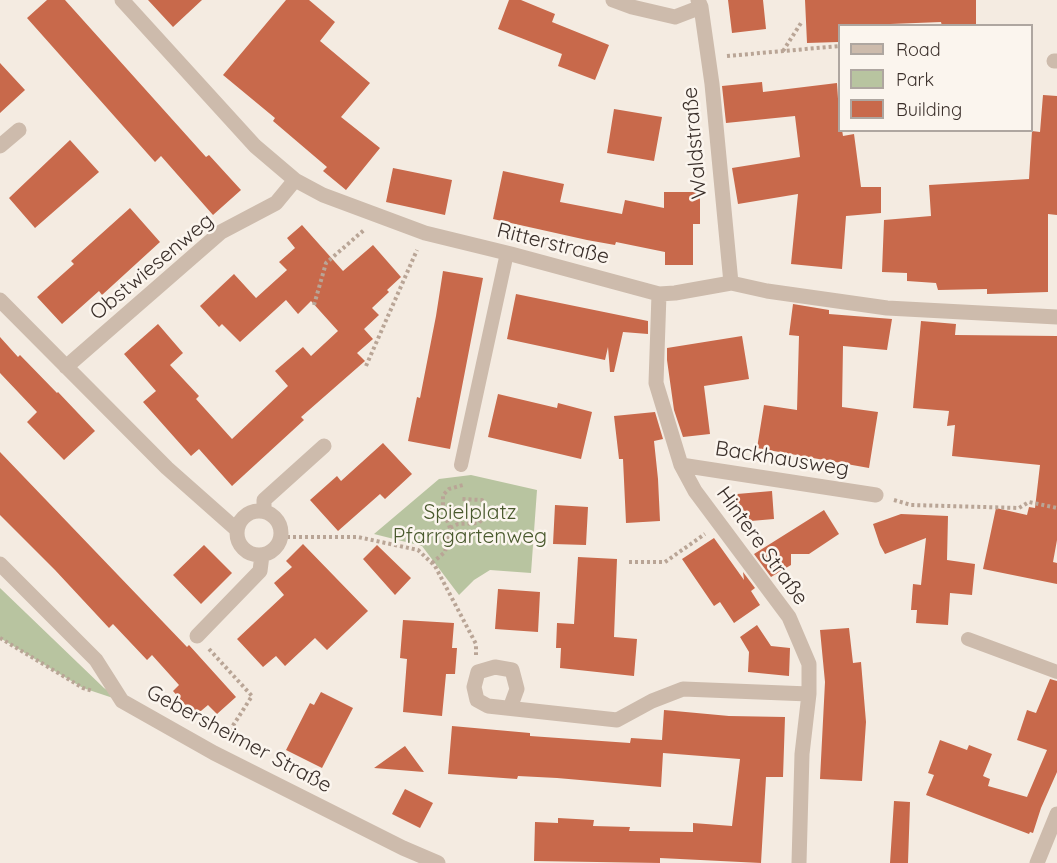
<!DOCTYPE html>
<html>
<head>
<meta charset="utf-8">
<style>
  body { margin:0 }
  #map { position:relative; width:1057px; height:863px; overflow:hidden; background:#f4ebe1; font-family:Quicksand,sans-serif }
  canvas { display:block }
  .legend { position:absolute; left:838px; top:24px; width:195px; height:108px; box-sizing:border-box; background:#fbf5ee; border:2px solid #aea6a0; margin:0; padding:8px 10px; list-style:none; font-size:18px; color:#3b302b }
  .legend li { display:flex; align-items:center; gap:12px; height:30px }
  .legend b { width:30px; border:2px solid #aea6a0 }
</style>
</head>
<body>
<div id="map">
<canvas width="1057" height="863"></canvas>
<ul class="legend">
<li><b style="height:8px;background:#cdbbac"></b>Road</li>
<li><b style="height:16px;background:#b8c4a0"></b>Park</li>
<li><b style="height:16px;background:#c8694b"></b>Building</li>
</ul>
</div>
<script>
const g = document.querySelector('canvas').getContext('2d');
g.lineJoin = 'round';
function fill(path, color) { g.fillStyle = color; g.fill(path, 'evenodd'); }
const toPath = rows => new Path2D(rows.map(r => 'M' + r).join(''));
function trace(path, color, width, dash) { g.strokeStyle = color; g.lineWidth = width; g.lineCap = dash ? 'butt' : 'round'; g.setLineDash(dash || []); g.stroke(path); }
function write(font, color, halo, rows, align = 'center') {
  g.font = font + ' Quicksand,sans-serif'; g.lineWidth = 5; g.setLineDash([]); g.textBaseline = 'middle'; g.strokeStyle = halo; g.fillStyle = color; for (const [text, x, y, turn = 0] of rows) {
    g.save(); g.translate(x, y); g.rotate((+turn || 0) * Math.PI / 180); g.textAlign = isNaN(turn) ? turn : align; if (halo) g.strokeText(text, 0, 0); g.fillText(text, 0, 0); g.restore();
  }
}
fill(toPath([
  [471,475,537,490,531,573,490,570,474,580,459,595,422,546,374,534,439,479],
  [0,588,104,688,122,701,83,688,0,638]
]), '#b8c4a0');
fill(toPath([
  [47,0,65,0,206,157,209,155,241,190,213,215,161,156,155,162,27,18],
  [148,0,202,0,173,27],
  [286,0,309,0,335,22,320,41,370,83,341,117,380,148,346,190,323,171,327,167,273,121,275,118,223,75],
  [509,0,521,0,555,14,552,22,609,45,595,80,558,66,562,54,498,29],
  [728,0,763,0,766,29,732,33],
  [805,0,976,0,976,26,942,26,941,22,840,26,838,42,807,43],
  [0,63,25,90,0,113],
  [762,82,763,92,837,83,840,130,842,130,843,136,854,134,861,187,881,187,881,213,846,216,842,269,791,264,798,194,738,204,732,168,800,157,795,116,726,123,722,86],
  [1043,95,1057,96,1057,215,1048,214,1048,292,987,294,987,289,938,290,936,283,907,281,907,273,882,272,884,220,931,216,929,185,1029,179,1032,131,1040,132],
  [614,109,662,117,654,161,607,153],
  [70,140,99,172,35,228,9,198],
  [393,168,452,180,445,215,386,202],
  [503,171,564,184,560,202,622,214,625,200,664,208,664,192,700,192,700,224,693,224,693,265,665,265,665,252,616,242,615,245,587,240,493,219],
  [130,208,160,242,102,295,99,291,62,324,37,297,74,264,71,261],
  [302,225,343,271,373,245,401,277,387,290,389,292,372,308,379,315,364,329,373,339,357,353,365,361,301,417,304,420,232,486,199,449,191,456,143,402,156,391,124,354,158,324,183,353,170,365,199,396,196,399,232,439,288,386,275,371,303,347,311,356,338,331,311,301,298,314,286,300,240,342,222,324,219,327,200,306,234,274,256,298,287,270,279,262,295,248,287,238],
  [443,271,483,278,450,449,408,441,417,397,420,398,436,316],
  [516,294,648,321,648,334,623,332,614,372,610,372,608,347,605,360,507,339],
  [793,304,829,310,829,314,892,319,887,350,843,346,842,407,878,412,869,468,757,448,764,405,797,410,799,336,789,335],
  [921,321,956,324,955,335,1057,336,1057,540,1053,562,1057,563,1057,584,983,569,996,508,1027,515,1029,507,1035,508,1040,465,952,456,955,425,947,426,949,411,913,408],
  [742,336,749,379,704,386,710,434,683,437,674,410,667,360,667,348],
  [0,337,18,357,20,355,57,393,58,392,95,431,64,460,27,422,37,412,0,373],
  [498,394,557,408,558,403,592,412,581,459,488,437],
  [655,412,663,439,654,441,658,479,660,521,626,523,623,459,619,459,614,416],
  [383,443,412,474,385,499,380,494,338,531,310,500,337,476,341,481],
  [0,452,187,647,189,645,236,697,217,714,208,705,195,716,173,691,179,685,152,655,147,660,113,624,109,628,55,570,0,515],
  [772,491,774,519,739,522,737,494],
  [555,505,588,507,586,545,553,544],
  [824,510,839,534,809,554,791,554,791,565,771,577,754,554],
  [901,514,948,516,947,560,975,564,972,595,950,593,948,625,916,623,917,610,911,610,913,584,921,585,926,538,885,554,880,545,873,524],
  [714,538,744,580,743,572,755,588,751,591,760,605,734,623,720,602,714,606,682,559],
  [303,544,368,611,327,650,315,638,285,666,276,656,263,667,237,639,284,595,274,583,292,567,286,561],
  [204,545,232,573,201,604,173,575],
  [377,545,411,578,395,595,363,559],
  [578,557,617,559,614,637,637,639,634,676,560,668,561,648,556,648,557,623,574,624],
  [498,589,540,592,538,632,495,629],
  [403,620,454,623,452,648,457,648,455,674,446,674,442,716,403,712,407,659,400,658],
  [757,625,771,646,790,648,789,676,748,672,749,652,740,637],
  [849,628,853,663,861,662,866,722,862,781,820,779,825,682,820,630],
  [1050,679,1057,681,1057,772,1041,808,1033,833,1030,832,1029,834,926,795,934,775,928,773,940,740,967,750,969,745,992,754,983,776,990,779,988,786,1027,797,1047,750,1017,740,1027,710,1036,713],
  [321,692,353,708,322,768,286,750,310,703,314,705],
  [664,710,729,716,785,717,783,777,766,777,761,863,660,858,660,863,534,861,535,822,558,823,558,818,594,820,593,826,630,827,629,831,693,832,693,823,732,826,740,759,663,753,661,787,557,778,518,776,517,779,448,774,452,726,530,733,530,736,630,743,631,738,662,740],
  [405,746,424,772,374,768],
  [405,789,433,803,420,828,392,814],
  [894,801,910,802,908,863,890,863]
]), '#c8694b');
trace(toPath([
  [783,51,801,23],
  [727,56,840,46],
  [314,305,326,263,364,230],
  [366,366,417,250],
  [894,500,911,505,1019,508,1029,502,1057,508],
  [450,528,443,510,443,495,449,489,463,485],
  [281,537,358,537,418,550,435,566,476,644,476,655],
  [629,562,665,562,705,534],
  [432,563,445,552,450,528,458,524,479,523,486,514,482,500,461,499],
  [0,638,83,688,93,691],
  [209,649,252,696,225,738]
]), '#b9a596', 4, [3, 3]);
trace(toPath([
  [461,465,507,253],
  [968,639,1057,672]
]), '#cdbbac', 14);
trace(toPath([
  [122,0,255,146,295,180,323,195,425,233,511,254,659,294,675,293,731,283,767,291,887,308,1057,317],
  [613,0,632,7,675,17,701,7],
  [698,0,701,7,712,84,731,283],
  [1054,61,1057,61],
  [0,146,19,130],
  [659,294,656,383,681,465,695,491,789,617,809,664,809,694,802,754,799,863],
  [0,300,167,468,237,530],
  [66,367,221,232,276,203,295,180],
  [681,465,876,495],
  '237 533a22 22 0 1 1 44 0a22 22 0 1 1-44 0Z',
  [264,511,264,500,324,446],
  [0,564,96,660,122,701,214,753,403,848,438,863],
  [197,636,260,571,262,555],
  [510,708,517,689,512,670,495,667,478,672,474,687,477,700,488,706,617,720,652,701,683,689,809,694],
  [1037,863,1057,814]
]), '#cdbbac', 15);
write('21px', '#3b302b', '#fbf5ee', [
  ["Waldstraße",695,143,-95],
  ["Ritterstraße",553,244,14],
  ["Obstwiesenweg",152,267,-40],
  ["Backhausweg",782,459,9],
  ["Hintere Straße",762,546,54],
  ["Gebersheimer Straße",239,739,28]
]);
write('21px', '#4a5a2e', '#fbf5ee', [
  ["Spielplatz",470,513],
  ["Pfarrgartenweg",470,537]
]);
</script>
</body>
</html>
